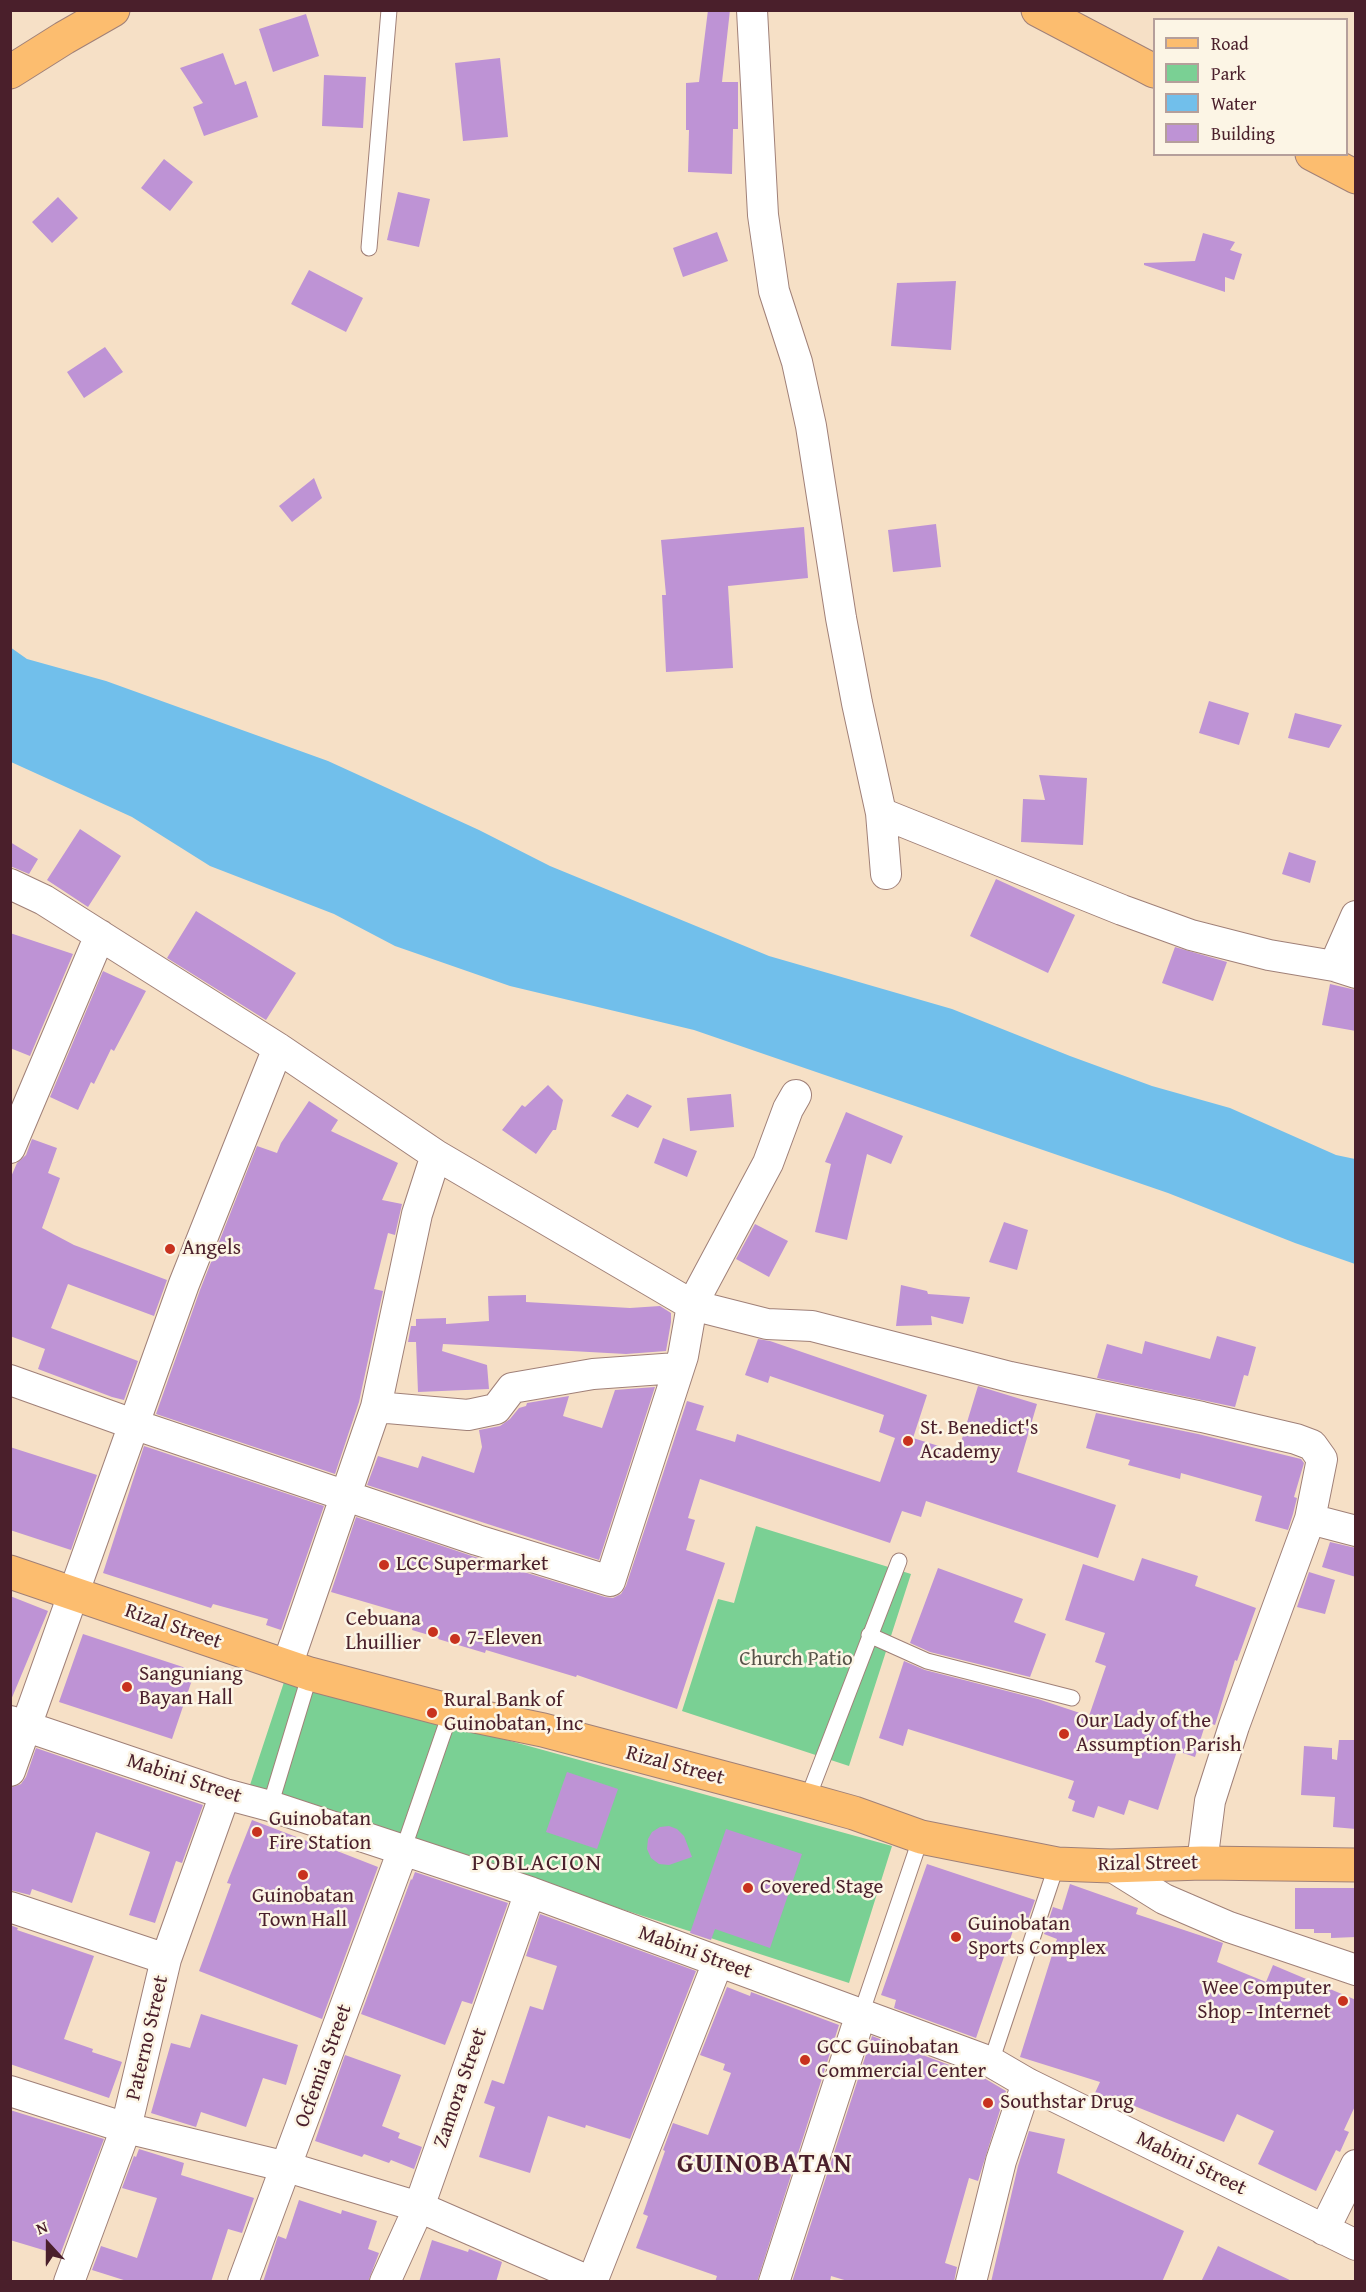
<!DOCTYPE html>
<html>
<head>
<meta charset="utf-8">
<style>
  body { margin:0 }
  #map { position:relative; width:1366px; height:2292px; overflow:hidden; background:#f6e0c6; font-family:"Gentium Book Plus",serif }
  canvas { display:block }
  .frame { position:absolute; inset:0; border:12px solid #4a1f2b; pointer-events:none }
  .legend { position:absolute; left:1153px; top:18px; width:195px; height:138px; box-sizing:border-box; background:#fcf5e5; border:2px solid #b59f9b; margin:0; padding:8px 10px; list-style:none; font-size:18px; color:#4a1f2b }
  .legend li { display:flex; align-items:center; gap:12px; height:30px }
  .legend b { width:30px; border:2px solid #b59f9b }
  .north { position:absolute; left:18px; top:2214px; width:60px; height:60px; -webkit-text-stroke:4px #fcf5e5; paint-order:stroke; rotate:339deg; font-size:16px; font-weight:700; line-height:24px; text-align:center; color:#4a1f2b }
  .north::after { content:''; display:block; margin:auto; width:21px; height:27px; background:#4a1f2b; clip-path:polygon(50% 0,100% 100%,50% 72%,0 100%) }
</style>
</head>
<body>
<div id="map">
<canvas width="1366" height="2292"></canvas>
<div class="frame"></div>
<ul class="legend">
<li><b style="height:8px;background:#fcbd6f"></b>Road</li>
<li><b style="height:16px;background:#7ad094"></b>Park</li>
<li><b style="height:16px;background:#71bfeb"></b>Water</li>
<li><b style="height:16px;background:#be93d5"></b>Building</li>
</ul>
<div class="north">N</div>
</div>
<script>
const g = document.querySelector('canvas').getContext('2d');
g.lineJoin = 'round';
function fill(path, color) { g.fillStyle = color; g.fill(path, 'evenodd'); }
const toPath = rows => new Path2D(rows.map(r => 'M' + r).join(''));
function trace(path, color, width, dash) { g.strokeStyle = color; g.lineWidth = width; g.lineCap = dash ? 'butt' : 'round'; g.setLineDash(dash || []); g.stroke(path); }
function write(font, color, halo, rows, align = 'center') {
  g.font = font + ' "Gentium Book Plus",serif'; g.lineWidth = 5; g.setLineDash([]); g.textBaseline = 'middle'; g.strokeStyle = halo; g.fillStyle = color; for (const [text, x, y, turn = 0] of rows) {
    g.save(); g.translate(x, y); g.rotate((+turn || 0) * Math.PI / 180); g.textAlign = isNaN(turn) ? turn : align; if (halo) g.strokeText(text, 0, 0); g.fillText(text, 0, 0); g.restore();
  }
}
fill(toPath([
  [756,1526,911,1574,849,1766,682,1711,718,1599,734,1603],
  [285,1679,892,1846,849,1983,249,1788]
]), '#7ad094');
fill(toPath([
  [10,647,27,659,106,681,328,761,479,830,550,866,769,956,952,1009,1070,1056,1152,1086,1230,1108,1336,1155,1355,1159,1355,1264,1295,1243,1168,1193,694,1030,510,986,395,946,334,914,210,866,132,817,11,762]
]), '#71bfeb');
fill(toPath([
  [708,10,730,10,722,82,738,82,738,129,733,129,732,174,688,172,689,130,686,130,686,83,699,82],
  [306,14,319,56,273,72,259,29],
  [223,53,235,85,246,81,258,117,204,136,193,107,203,103,180,68],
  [500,58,508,137,463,141,455,63],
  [324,75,366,77,363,128,322,126],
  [164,159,193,182,170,211,141,188],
  [398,192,430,199,419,247,387,240],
  [58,197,78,218,52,243,32,222],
  [717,232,728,261,683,277,673,248],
  [1203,233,1235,242,1230,250,1242,254,1234,280,1225,277,1225,292,1144,265,1144,263,1195,261],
  [309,270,363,298,346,332,291,304],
  [956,281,951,350,891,346,897,283],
  [105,347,123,372,84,398,67,372],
  [314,478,322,498,292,522,279,506],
  [936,524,941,567,893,572,888,530],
  [804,527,808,578,728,586,733,668,666,672,662,595,666,595,661,540],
  [1209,701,1249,713,1239,745,1199,733],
  [1295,713,1342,725,1329,748,1288,738],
  [1039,775,1087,778,1083,845,1021,842,1023,799,1045,800],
  [80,829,121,856,88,907,47,880],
  [10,842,38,859,29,874,10,866],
  [1289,852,1316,861,1310,883,1282,874],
  [996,879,1075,915,1048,973,970,936],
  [196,911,296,973,266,1020,167,958],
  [10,933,73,954,30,1056,10,1048],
  [1175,947,1227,962,1213,1001,1162,983],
  [103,971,146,991,114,1051,111,1049,94,1084,91,1082,78,1110,50,1097],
  [1330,984,1356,990,1356,1031,1322,1025],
  [548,1085,563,1100,556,1130,553,1130,536,1154,502,1130,522,1105,525,1107],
  [627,1094,652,1106,638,1128,611,1116],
  [731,1094,734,1127,690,1131,687,1098],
  [309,1101,338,1120,331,1131,398,1163,382,1200,402,1204,395,1235,388,1233,374,1289,383,1291,359,1402,335,1474,156,1414,200,1290,257,1146,277,1153,281,1143],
  [846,1112,903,1136,891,1164,867,1154,847,1240,815,1232,831,1164,825,1162],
  [663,1138,697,1151,687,1177,654,1163],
  [32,1139,57,1148,48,1173,60,1178,42,1228,74,1245,167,1280,154,1316,68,1284,51,1328,138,1361,124,1400,112,1397,38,1369,45,1349,10,1336,10,1179,17,1163,26,1155],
  [1004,1222,1028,1230,1017,1270,989,1262],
  [755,1224,788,1241,769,1277,736,1259],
  [901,1285,927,1291,928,1294,970,1297,963,1324,931,1316,932,1325,896,1326],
  [526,1295,526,1302,630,1308,660,1306,671,1313,671,1322,666,1351,626,1354,443,1344,442,1351,487,1365,489,1389,418,1392,416,1342,408,1342,411,1326,416,1326,416,1319,446,1318,446,1324,489,1321,488,1296],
  [1217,1336,1256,1347,1248,1376,1244,1375,1235,1407,1097,1378,1107,1344,1142,1354,1145,1341,1210,1359],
  [758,1339,770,1341,927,1395,913,1438,958,1452,978,1386,1037,1404,1017,1472,1116,1505,1098,1558,926,1501,921,1517,902,1511,890,1543,700,1479,688,1518,695,1520,686,1550,725,1563,677,1709,577,1675,576,1677,486,1650,485,1653,438,1639,439,1638,412,1630,416,1617,331,1592,356,1517,472,1556,605,1597,613,1598,621,1594,626,1586,687,1401,704,1406,696,1430,735,1442,737,1434,880,1482,895,1438,879,1432,884,1415,770,1376,768,1383,745,1375],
  [655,1387,599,1560,367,1485,378,1456,418,1468,422,1456,474,1473,482,1447,479,1430,500,1426,510,1419,519,1408,526,1406,527,1403,569,1396,563,1416,602,1428,615,1390],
  [1096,1413,1198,1434,1301,1459,1304,1463,1294,1497,1297,1498,1293,1514,1288,1530,1255,1521,1262,1496,1181,1473,1180,1479,1128,1465,1130,1460,1086,1448],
  [144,1446,324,1506,281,1630,266,1625,268,1619,213,1604,211,1608,103,1573],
  [10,1447,97,1475,71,1550,10,1530],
  [1330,1542,1356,1548,1356,1577,1322,1567],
  [1142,1558,1198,1576,1195,1586,1256,1608,1237,1661,1235,1660,1215,1725,1206,1722,1195,1757,1177,1751,1158,1810,1129,1800,1124,1815,1098,1806,1094,1818,1072,1811,1075,1801,1068,1798,1074,1781,908,1729,903,1746,879,1738,904,1661,925,1670,1038,1699,1089,1716,1106,1666,1095,1662,1105,1633,1065,1620,1083,1564,1134,1581],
  [938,1568,1023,1599,1014,1622,1046,1634,1030,1677,930,1652,910,1643],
  [1309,1572,1335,1580,1325,1614,1297,1607],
  [10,1596,48,1611,11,1700,10,1700],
  [83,1634,195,1671,172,1739,59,1702],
  [1339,1740,1356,1740,1356,1829,1333,1827,1335,1797,1301,1795,1304,1746,1332,1748,1332,1759,1337,1760],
  [36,1748,203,1805,182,1863,176,1861,155,1923,129,1915,150,1852,96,1832,72,1903,32,1889,30,1895,10,1890,10,1788,21,1784,26,1777],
  [567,1772,618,1789,597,1849,546,1832],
  [252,1820,307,1841,309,1837,334,1845,332,1849,378,1867,322,2019,199,1971,231,1884,227,1883],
  [669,1826,677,1829,684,1836,692,1857,669,1865,659,1864,651,1858,647,1849,648,1839,652,1832,660,1827],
  [726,1829,802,1854,770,1948,715,1929,711,1940,690,1933],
  [927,1864,1035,1900,1025,1928,1015,1925,976,2038,894,2008,896,2000,881,1995],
  [415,1872,508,1903,472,2004,462,2001,445,2045,361,2014,411,1879,412,1880],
  [1070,1884,1138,1908,1136,1914,1223,1943,1217,1962,1266,1982,1273,1965,1356,2000,1356,2104,1344,2130,1349,2132,1340,2152,1336,2150,1316,2191,1258,2164,1274,2131,1237,2114,1224,2142,1132,2105,1131,2108,1095,2093,1100,2082,1020,2057,1057,1939,1044,1934,1053,1907,1062,1910],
  [1295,1888,1356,1888,1356,1937,1331,1938,1331,1933,1314,1933,1314,1929,1295,1929],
  [540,1914,696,1971,630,2139,586,2125,585,2128,548,2116,530,2173,479,2157,495,2107,484,2103,492,2080,504,2084,530,2006,543,2010,557,1966,526,1956],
  [10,1925,18,1928,17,1930,94,1956,64,2039,93,2049,92,2052,122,2062,109,2098,10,2064],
  [727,1987,750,1996,751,1992,839,2025,757,2282,715,2282,717,2276,636,2248,648,2216,643,2214,665,2151,663,2150,673,2123,708,2135,731,2073,723,2070,725,2064,700,2055],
  [201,2014,298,2045,286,2085,263,2078,246,2127,201,2112,196,2127,151,2113,171,2043,190,2048],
  [872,2036,984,2078,1006,2091,978,2181,969,2178,945,2263,957,2267,954,2282,851,2282,831,2276,830,2282,792,2282],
  [345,2055,401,2075,382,2126,400,2133,398,2138,422,2147,414,2169,391,2160,389,2163,364,2154,362,2157,315,2141],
  [10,2110,104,2139,60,2255,10,2240],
  [1029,2131,1065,2139,1057,2173,1184,2231,1162,2282,991,2282,1018,2166],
  [139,2149,184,2163,181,2175,254,2198,242,2233,228,2229,211,2282,130,2282,92,2270,101,2246,137,2258,157,2198,122,2188,134,2156,136,2157],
  [299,2200,341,2214,342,2210,377,2221,368,2249,379,2253,368,2282,263,2282,278,2236,286,2239],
  [432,2240,468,2252,469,2249,502,2262,496,2282,419,2282],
  [1218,2246,1294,2282,1201,2282]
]), '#be93d5');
const lane = toPath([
  [369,248,389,10],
  [869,1635,927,1661,1072,1698],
  [807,1800,899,1561],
  [270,1806,310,1674],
  [403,1850,451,1711],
  [861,2014,921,1837],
  [991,2062,1057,1864]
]);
const street = toPath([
  [752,10,763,215,774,291,797,362,811,426,841,618,857,703,881,813,886,874],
  [881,813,1122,910,1191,935,1269,955,1334,966,1356,973],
  [10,884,44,900,278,1048,436,1155,692,1305,767,1324,812,1326,1010,1377,1202,1417,1296,1439,1312,1445,1322,1459,1310,1519,1234,1726,1210,1801,1202,1863],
  [1334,966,1356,916],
  [10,1148,100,935],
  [10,1380,133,1424,477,1540,610,1581,683,1356,692,1305,768,1163,788,1109,796,1095],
  [376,1407,468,1415,496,1409,512,1388,593,1374,677,1368],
  [1310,1519,1356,1531],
  [287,1666,376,1407,417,1214,436,1155],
  [10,1721,225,1794,270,1806,530,1892,991,2062,1027,2083,1356,2245],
  [10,1771,184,1284,278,1048],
  [1111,1866,1164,1899,1229,1927,1356,1970],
  [10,1907,166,1959],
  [10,2091,126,2128,287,2167,419,2207,591,2282],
  [1324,2230,1356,2165],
  [69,2282,126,2128,166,1959,225,1794],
  [243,2282,403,1850],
  [385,2282,419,2207,530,1892],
  [592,2282,718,1962],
  [774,2282,861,2014],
  [971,2282,1001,2161,1027,2083]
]);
const primary = toPath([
  [10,1572,310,1674,451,1711,543,1730,807,1800,854,1813,921,1837,1057,1864,1111,1866,1202,1863,1356,1865]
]);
const highway = toPath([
  [1038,10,1154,71],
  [10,72,64,38,113,10],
  [1312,154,1356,177]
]);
trace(lane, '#a08078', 17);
trace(street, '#a08078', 32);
trace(primary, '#a08078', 35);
trace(highway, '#a08078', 35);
trace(lane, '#fff', 15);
trace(street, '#fff', 30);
trace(primary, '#fcbd6f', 33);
trace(highway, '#fcbd6f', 33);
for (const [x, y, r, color] of [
  [170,1249,6,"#c8321e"],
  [908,1441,6,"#c8321e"],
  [384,1565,6,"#c8321e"],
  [433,1632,6,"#c8321e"],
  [455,1639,6,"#c8321e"],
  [127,1687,6,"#c8321e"],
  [432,1713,6,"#c8321e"],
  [1064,1734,6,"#c8321e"],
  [257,1832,6,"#c8321e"],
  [303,1875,6,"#c8321e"],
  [748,1888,6,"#c8321e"],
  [956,1937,6,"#c8321e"],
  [1343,2001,6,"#c8321e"],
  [805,2060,6,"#c8321e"],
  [988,2103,6,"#c8321e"]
]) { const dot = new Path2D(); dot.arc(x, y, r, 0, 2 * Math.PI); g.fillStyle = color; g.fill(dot); trace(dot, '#fcf5e5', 2); }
write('21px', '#4a1f2b', '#fcf5e5', [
  ["Angels",182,1249],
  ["St. Benedict's",920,1429],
  ["Academy",920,1453],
  ["LCC Supermarket",396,1565],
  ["Cebuana",421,1620,"right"],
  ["Lhuillier",421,1644,"right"],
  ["7-Eleven",467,1639],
  ["Sanguniang",139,1675],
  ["Bayan Hall",139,1699],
  ["Rural Bank of",444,1701],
  ["Guinobatan, Inc",444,1725],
  ["Our Lady of the",1076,1722],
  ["Assumption Parish",1076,1746],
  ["Guinobatan",269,1820],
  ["Fire Station",269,1844],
  ["Covered Stage",760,1888],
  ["Guinobatan",303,1897,"center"],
  ["Town Hall",303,1921,"center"],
  ["Guinobatan",968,1925],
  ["Sports Complex",968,1949],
  ["Wee Computer",1331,1989,"right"],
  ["Shop - Internet",1331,2013,"right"],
  ["GCC Guinobatan",817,2048],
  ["Commercial Center",817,2072],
  ["Southstar Drug",1000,2103]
], 'left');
write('21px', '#4a1f2b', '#fcf5e5', [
  ["Rizal Street",173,1627,19],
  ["Rizal Street",675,1766,15],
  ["Mabini Street",184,1779,18],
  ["Rizal Street",1148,1864,-1],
  ["Mabini Street",695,1953,20],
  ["Paterno Street",148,2038,-77],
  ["Ocfemia Street",324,2066,-70],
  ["Zamora Street",461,2088,-71],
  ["Mabini Street",1191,2164,26]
]);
write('21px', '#58544a', '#fcf5e5', [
  ["Church Patio",796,1660]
]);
g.letterSpacing = '1.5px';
write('24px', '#4a1f2b', '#fcf5e5', [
  ["POBLACION",537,1864]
]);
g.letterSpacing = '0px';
g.letterSpacing = '1.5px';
write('bold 27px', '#4a1f2b', '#fcf5e5', [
  ["GUINOBATAN",765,2165]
]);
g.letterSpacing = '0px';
</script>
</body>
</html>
